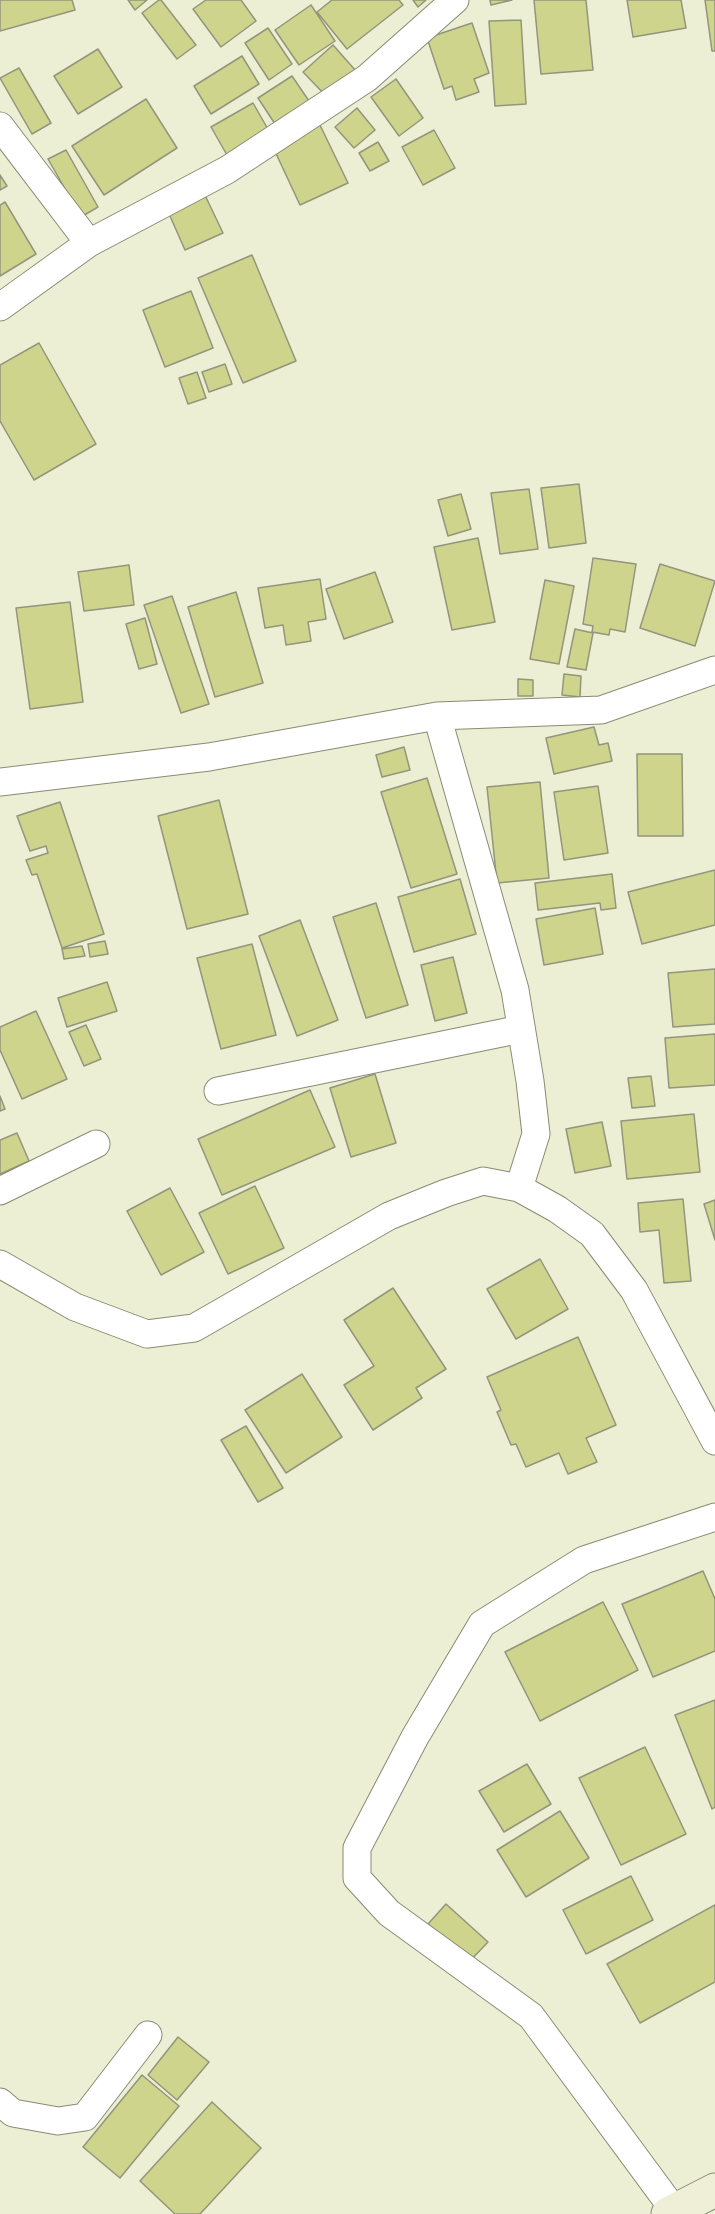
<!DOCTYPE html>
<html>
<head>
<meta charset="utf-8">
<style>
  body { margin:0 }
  canvas { display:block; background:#ecefd4 }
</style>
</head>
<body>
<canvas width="715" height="2214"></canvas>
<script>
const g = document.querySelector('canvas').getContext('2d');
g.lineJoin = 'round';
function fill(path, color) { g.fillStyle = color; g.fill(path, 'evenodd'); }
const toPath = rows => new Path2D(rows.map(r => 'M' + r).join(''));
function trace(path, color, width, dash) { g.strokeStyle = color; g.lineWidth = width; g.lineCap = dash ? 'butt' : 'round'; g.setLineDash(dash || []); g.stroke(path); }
const building = toPath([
  [0,0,72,0,75,10,0,31,0,0],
  [128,0,147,0,135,10,128,0],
  [159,0,161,0,196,45,177,59,142,13,159,0],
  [206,0,241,0,256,21,221,47,193,9,206,0],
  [332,0,399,0,403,5,347,49,317,12,332,0],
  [413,0,426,0,418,7,413,0],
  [490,0,512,0,491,5,490,0],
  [534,0,586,0,593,70,541,74,534,0],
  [627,0,681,0,686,28,633,37,627,0],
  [705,0,715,0,715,51,712,51,705,0],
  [311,5,335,41,299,65,275,30,311,5],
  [521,20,526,104,495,106,489,21,521,20],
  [472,23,489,73,474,79,479,92,456,100,452,86,444,89,427,38,472,23],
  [268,28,292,64,269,80,245,43,268,28],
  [333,45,356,71,327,97,303,72,333,45],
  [98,49,122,87,78,114,54,76,98,49],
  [242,56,259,84,211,114,194,86,242,56],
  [19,68,51,123,32,134,0,78,19,68],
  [292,76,309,101,275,124,258,98,292,76],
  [396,79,423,118,399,136,371,97,396,79],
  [146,99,177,148,104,195,72,146,146,99],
  [253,103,269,131,227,155,211,127,253,103],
  [357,108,375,130,354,148,335,127,357,108],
  [319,123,348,183,300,205,272,145,319,123],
  [434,130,455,168,423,185,402,147,434,130],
  [378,142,389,161,370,171,359,153,378,142],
  [66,150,98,207,81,217,48,159,66,150],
  [0,175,7,186,0,190,0,175],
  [203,191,223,233,185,250,166,207,203,191],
  [5,202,36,254,0,276,0,205,5,202],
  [252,255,296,361,243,383,198,278,252,255],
  [191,291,213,348,165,367,143,310,191,291],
  [39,343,96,444,34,480,0,421,0,365,39,343],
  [225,364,232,384,209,392,202,372,225,364],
  [197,372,206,398,188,404,179,378,197,372],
  [579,484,586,543,549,548,541,488,579,484],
  [529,489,538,549,500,554,491,493,529,489],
  [461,494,471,529,448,536,438,500,461,494],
  [478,538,495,622,452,630,434,547,478,538],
  [593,558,636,564,625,632,610,629,609,635,592,632,593,626,583,624,593,558],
  [660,564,715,581,695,646,640,628,660,564],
  [129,565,134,605,84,611,78,572,129,565],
  [375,572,393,622,344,639,326,589,375,572],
  [320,579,326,619,308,622,311,641,286,645,283,625,265,628,258,588,320,579],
  [545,580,574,586,559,664,530,659,545,580],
  [236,592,263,683,215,697,188,607,236,592],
  [172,596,209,704,181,713,144,605,172,596],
  [70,602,83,702,30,709,16,608,70,602],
  [145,618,157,664,139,669,126,624,145,618],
  [575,629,593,633,586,670,567,667,575,629],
  [564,674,581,676,580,697,562,695,564,674],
  [518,679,533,680,533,696,518,696,518,679],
  [594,727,599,745,608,743,612,761,554,774,546,738,594,727],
  [404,747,410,770,382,777,376,755,404,747],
  [637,754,682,754,683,836,638,836,637,754],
  [427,778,457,874,411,888,381,792,427,778],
  [540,782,549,878,497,883,487,787,540,782],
  [598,786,608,853,564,860,554,792,598,786],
  [219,800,248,914,187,929,158,816,219,800],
  [60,802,104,934,62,948,37,874,32,875,26,860,48,853,46,846,30,851,17,816,60,802],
  [715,870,715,925,642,944,628,892,715,870],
  [612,874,616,908,601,910,600,903,538,910,535,883,612,874],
  [460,879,476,934,414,952,398,897,460,879],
  [376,903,408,1005,366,1018,333,917,376,903],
  [595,908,603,954,544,965,536,919,595,908],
  [300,920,338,1020,297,1036,259,936,300,920],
  [105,941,108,954,90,957,88,944,105,941],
  [252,944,276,1035,221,1049,197,958,252,944],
  [82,946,85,956,64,959,62,949,82,946],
  [453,957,467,1013,435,1021,421,965,453,957],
  [715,969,715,1024,673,1027,668,973,715,969],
  [107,982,117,1011,67,1027,58,998,107,982],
  [36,1011,67,1079,22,1099,0,1050,0,1027,36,1011],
  [86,1025,101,1059,84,1066,69,1032,86,1025],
  [715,1034,715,1085,669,1088,665,1038,715,1034],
  [375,1074,396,1143,351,1157,330,1088,375,1074],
  [651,1076,655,1106,632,1108,628,1078,651,1076],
  [310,1090,335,1147,222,1195,198,1139,310,1090],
  [0,1096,5,1109,0,1111,0,1096],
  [694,1114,700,1172,627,1179,621,1121,694,1114],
  [602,1122,611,1166,575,1173,566,1129,602,1122],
  [17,1133,29,1161,0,1174,0,1140,17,1133],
  [255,1186,284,1248,228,1274,199,1213,255,1186],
  [170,1188,204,1252,161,1275,127,1211,170,1188],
  [683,1199,691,1281,664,1283,659,1230,640,1232,638,1203,683,1199],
  [715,1200,715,1240,704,1204,715,1200],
  [540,1259,568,1309,516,1339,487,1289,540,1259],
  [393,1288,446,1369,416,1388,422,1398,373,1430,344,1385,374,1366,344,1320,393,1288],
  [578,1337,616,1425,586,1438,597,1462,568,1474,559,1453,526,1467,516,1444,511,1445,497,1412,501,1410,487,1377,578,1337],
  [302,1374,342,1437,286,1473,245,1410,302,1374],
  [246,1426,283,1488,258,1502,221,1440,246,1426],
  [703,1571,715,1599,715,1651,653,1677,622,1604,703,1571],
  [603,1602,638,1670,540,1721,505,1652,603,1602],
  [715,1700,715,1807,712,1809,675,1715,715,1700],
  [645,1747,686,1834,621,1865,579,1778,645,1747],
  [527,1764,551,1804,504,1832,479,1791,527,1764],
  [560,1811,589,1858,526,1897,497,1850,560,1811],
  [631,1876,653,1920,586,1954,563,1910,631,1876],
  [446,1904,488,1942,469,1962,428,1924,446,1904],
  [715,1905,715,1982,640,2023,607,1964,715,1905],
  [178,2037,209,2062,177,2100,148,2075,178,2037],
  [142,2075,179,2106,120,2178,83,2147,142,2075],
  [212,2102,261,2148,200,2214,175,2214,140,2181,212,2102]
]);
fill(building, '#cfd48c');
trace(building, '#93957c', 1.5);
const street = toPath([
  [0,126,89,243],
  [0,307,89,243,227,170,367,78,455,0],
  [437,716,515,990,530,1081,536,1134,519,1188],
  [0,782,209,757,437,716,601,710,715,670],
  [218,1091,521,1029],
  [0,1191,96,1144],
  [0,1264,75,1307,147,1334,194,1328,389,1216,446,1193,483,1181,519,1188,557,1209,592,1234,634,1290,715,1441],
  [0,2102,13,2113,58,2121,85,2117,148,2035],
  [674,2210,531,2016,389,1913,357,1878,357,1848,415,1737,482,1624,584,1560,715,1517]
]);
const secondary = toPath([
  [668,2214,715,2190]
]);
trace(street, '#898b73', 29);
trace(secondary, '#898b73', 35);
trace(street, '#fff', 27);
trace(secondary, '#eeefd6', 33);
</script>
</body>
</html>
